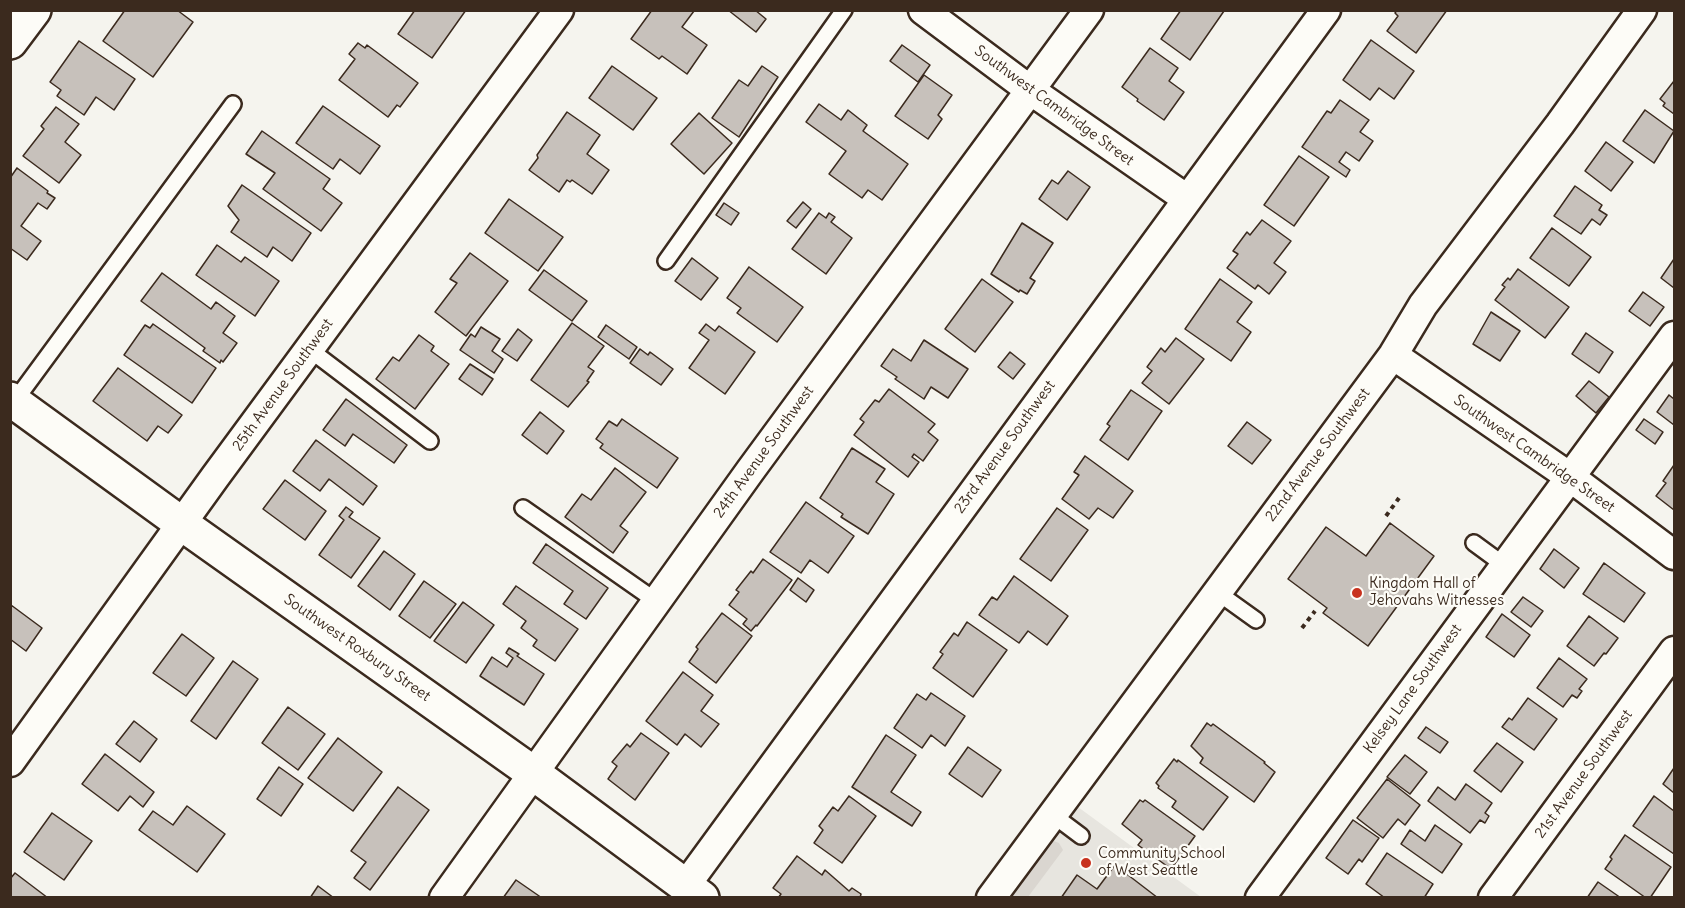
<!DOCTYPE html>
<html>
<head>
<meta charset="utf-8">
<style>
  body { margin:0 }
  #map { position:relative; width:1685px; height:908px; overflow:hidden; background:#f5f4ee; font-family:Delius,sans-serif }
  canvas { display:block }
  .frame { position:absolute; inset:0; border:12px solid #3b2a1e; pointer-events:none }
</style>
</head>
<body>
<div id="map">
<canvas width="1685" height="908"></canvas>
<div class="frame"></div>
</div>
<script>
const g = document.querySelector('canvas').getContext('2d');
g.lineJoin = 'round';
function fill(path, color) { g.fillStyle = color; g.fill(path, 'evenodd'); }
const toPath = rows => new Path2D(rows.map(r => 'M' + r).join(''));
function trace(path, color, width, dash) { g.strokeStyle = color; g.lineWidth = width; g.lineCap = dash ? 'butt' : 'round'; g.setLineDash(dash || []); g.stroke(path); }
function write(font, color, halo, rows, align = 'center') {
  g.font = font + ' Delius,sans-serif'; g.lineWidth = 4.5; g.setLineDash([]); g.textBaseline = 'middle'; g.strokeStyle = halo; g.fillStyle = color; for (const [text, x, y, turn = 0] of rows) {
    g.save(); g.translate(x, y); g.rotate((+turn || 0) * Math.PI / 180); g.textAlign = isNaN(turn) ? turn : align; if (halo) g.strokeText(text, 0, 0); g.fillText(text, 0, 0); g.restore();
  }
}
fill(toPath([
  [1066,797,1078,807,1201,897,992,898]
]), '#e7e5df');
fill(toPath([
  [1051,840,1059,843,1063,850,1028,897,1010,898]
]), '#dad6d0');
const building = toPath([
  [125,10,177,10,193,22,153,77,103,41,125,10],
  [415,10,466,10,432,58,398,34,415,10],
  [652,10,694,11,682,27,707,45,687,74,662,56,659,59,631,39,652,10],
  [728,10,755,10,766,19,756,32,728,10],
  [1181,10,1224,11,1190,60,1161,39,1181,10],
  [1397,10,1447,10,1416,53,1387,31,1398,16,1395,13,1397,10],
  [1371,40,1414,71,1394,99,1379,88,1370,100,1343,80,1371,40],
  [79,41,135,79,114,110,96,97,84,115,57,96,61,90,50,82,79,41],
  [358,43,365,48,367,45,418,83,400,107,397,105,388,117,339,80,355,59,349,54,358,43],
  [902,45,930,65,918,82,890,61,902,45],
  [1150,48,1178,68,1169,81,1184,92,1164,120,1137,101,1138,99,1122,87,1150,48],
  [612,66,657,98,633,130,589,98,612,66],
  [762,66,778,77,739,137,712,118,739,80,748,86,762,66],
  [924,75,952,95,938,115,942,119,928,139,895,116,924,75],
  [1674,81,1674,114,1663,106,1665,103,1660,99,1674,81],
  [1340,100,1369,120,1360,132,1373,141,1359,161,1346,152,1339,162,1350,170,1346,177,1302,147,1327,111,1331,113,1340,100],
  [819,104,841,120,848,110,867,125,863,131,908,164,882,200,868,190,862,198,829,174,846,151,806,122,819,104],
  [323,106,380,146,360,174,340,159,333,169,296,143,323,106],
  [56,107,79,124,65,142,81,155,59,183,23,156,44,129,41,126,56,107],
  [1645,110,1674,131,1654,163,1623,141,1645,110],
  [567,112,600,135,587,154,609,170,592,194,572,180,570,182,567,180,559,192,529,170,538,158,537,155,567,112],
  [699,113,732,143,704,174,671,144,699,113],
  [262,131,330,179,323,189,342,203,321,231,263,189,275,173,246,154,262,131],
  [1606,142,1633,162,1611,191,1585,171,1606,142],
  [1299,156,1329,177,1294,226,1264,205,1299,156],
  [17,168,48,191,47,193,55,198,47,209,38,203,21,226,41,241,27,260,10,248,10,178,17,168],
  [1068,171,1090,187,1067,220,1039,199,1052,180,1058,184,1068,171],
  [242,185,311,233,292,261,273,247,267,257,231,232,239,220,228,206,242,185],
  [1575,186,1602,205,1599,210,1607,215,1600,225,1592,219,1581,234,1554,216,1575,186],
  [509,199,563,237,538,271,485,233,509,199],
  [803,202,811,209,796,228,787,221,803,202],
  [724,203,739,213,731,225,716,215,724,203],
  [819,213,826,218,829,213,835,217,831,222,852,238,826,274,792,249,819,213],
  [1262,220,1291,241,1274,263,1286,272,1269,294,1258,285,1255,289,1227,268,1238,254,1233,251,1247,232,1250,235,1262,220],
  [1022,223,1053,243,1030,278,1035,281,1027,294,1020,290,1019,292,991,274,1022,223],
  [1552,228,1591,257,1569,286,1530,258,1552,228],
  [217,245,241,262,245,257,279,281,255,316,196,275,217,245],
  [470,253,508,281,466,336,435,312,457,283,450,279,470,253],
  [692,258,718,278,701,300,675,281,692,258],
  [1674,259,1674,288,1661,278,1674,259],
  [749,267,803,307,777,342,737,313,741,308,727,298,749,267],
  [1518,269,1569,307,1545,338,1495,300,1505,287,1502,285,1508,278,1510,280,1518,269],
  [544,270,587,301,572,321,529,290,544,270],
  [162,273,211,309,216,302,235,316,223,333,237,343,223,362,221,360,220,363,203,351,205,348,141,301,162,273],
  [982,279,1013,302,975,352,945,329,982,279],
  [1220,279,1252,302,1237,322,1251,332,1231,361,1185,329,1220,279],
  [1643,292,1664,307,1650,326,1629,311,1643,292],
  [1491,312,1520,331,1500,361,1473,344,1491,312],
  [572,323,604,346,588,367,594,371,587,381,589,382,568,407,531,380,572,323],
  [153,324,216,368,192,403,124,355,145,325,150,328,153,324],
  [706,324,715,331,719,326,755,352,725,394,689,368,709,340,699,333,706,324],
  [606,325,637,347,629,359,598,337,606,325],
  [481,327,500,339,492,351,503,359,494,373,460,350,471,334,475,337,481,327],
  [518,329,532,340,517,361,502,351,518,329],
  [1586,333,1613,352,1599,373,1572,354,1586,333],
  [419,335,434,346,431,351,449,364,415,409,376,379,393,357,399,361,419,335],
  [1176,338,1204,359,1169,404,1142,383,1152,371,1147,367,1161,348,1165,352,1176,338],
  [924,340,968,369,948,398,931,387,924,399,895,379,897,377,881,366,893,349,911,361,924,340],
  [640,349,648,355,650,352,673,369,661,385,630,363,640,349],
  [1010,352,1025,364,1013,379,998,367,1010,352],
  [470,364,493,379,482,395,459,379,470,364],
  [118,368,182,415,168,433,158,426,147,441,93,401,118,368],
  [1589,381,1609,397,1596,413,1576,396,1589,381],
  [889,389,935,424,928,432,938,440,923,461,914,454,912,457,919,462,908,477,854,435,864,422,860,419,875,400,879,402,889,389],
  [1131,390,1162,411,1128,460,1100,440,1110,426,1107,424,1131,390],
  [1669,395,1674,399,1674,425,1657,412,1669,395],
  [346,399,407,445,394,463,353,434,345,446,323,430,346,399],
  [540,412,564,431,547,454,522,435,540,412],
  [622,419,678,458,657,488,600,448,603,444,596,439,609,421,617,426,622,419],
  [1644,419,1663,432,1655,444,1636,430,1644,419],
  [1247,422,1271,440,1252,464,1228,446,1247,422],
  [316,440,377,486,363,505,329,479,320,491,293,471,316,440],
  [852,448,885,469,876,482,894,494,868,534,841,517,843,514,820,498,852,448],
  [1085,456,1133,491,1113,518,1098,508,1089,519,1062,499,1079,475,1074,472,1085,456],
  [1674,465,1674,510,1656,496,1666,483,1663,481,1674,465],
  [615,468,646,492,620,526,628,532,613,553,565,517,582,494,591,500,615,468],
  [285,480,326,511,305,540,263,509,285,480],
  [806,502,854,536,828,573,810,560,801,573,770,552,806,502],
  [346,507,353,512,349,517,380,538,351,578,319,555,344,520,339,516,346,507],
  [1057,508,1088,530,1051,581,1020,559,1057,508],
  [1390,523,1434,556,1368,646,1323,613,1327,608,1288,579,1326,527,1366,556,1390,523],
  [546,544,608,588,586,619,564,604,573,591,533,563,546,544],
  [1554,549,1579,568,1564,588,1540,569,1554,549],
  [384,551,415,574,390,610,358,586,384,551],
  [763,559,792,580,757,626,756,625,751,631,743,624,747,619,729,605,739,592,736,590,751,571,753,573,763,559],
  [1604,563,1645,593,1624,622,1583,594,1604,563],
  [1014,576,1068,616,1047,645,1028,631,1019,643,979,615,992,597,997,600,1014,576],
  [798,578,814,590,806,602,790,590,798,578],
  [424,581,456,604,430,638,399,616,424,581],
  [516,586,578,629,555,661,533,646,537,640,521,628,526,621,503,604,516,586],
  [1523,597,1543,611,1531,627,1511,612,1523,597],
  [463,602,494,625,466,663,434,641,463,602],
  [11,605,42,628,26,651,10,639,11,605],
  [722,613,752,636,716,683,689,662,698,649,696,647,722,613],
  [1502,614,1530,635,1514,657,1486,637,1502,614],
  [1589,616,1618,638,1606,654,1604,653,1594,666,1567,646,1589,616],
  [967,622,1007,650,973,697,933,668,943,654,940,652,954,633,958,636,967,622],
  [182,634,214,658,186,696,153,673,182,634],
  [509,648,519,654,517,656,544,674,524,705,480,676,492,657,507,667,513,658,506,653,509,648],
  [1559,658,1587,679,1579,689,1582,691,1577,698,1572,695,1563,707,1537,688,1559,658],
  [233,661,258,679,216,739,191,721,233,661],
  [683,672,713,695,701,711,719,724,701,747,685,734,677,745,646,721,683,672],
  [931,693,965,716,945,746,931,735,922,748,894,728,917,694,926,700,931,693],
  [1528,698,1557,719,1534,750,1502,727,1509,718,1512,720,1528,698],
  [288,707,325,734,298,770,262,743,288,707],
  [134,721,157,739,140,762,116,744,134,721],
  [1207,723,1211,726,1213,724,1265,762,1264,763,1275,772,1254,802,1200,763,1203,758,1191,746,1207,723],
  [1426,727,1448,742,1440,753,1418,738,1426,727],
  [641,733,669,753,635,800,608,779,617,766,612,762,627,744,630,747,641,733],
  [886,735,916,755,891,792,921,812,912,826,852,787,886,735],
  [338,738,382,772,353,811,308,778,338,738],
  [1497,743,1523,762,1501,792,1474,771,1497,743],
  [968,747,1001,770,982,797,949,774,968,747],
  [105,754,154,792,143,807,130,796,118,811,82,784,105,754],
  [1405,755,1427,772,1410,794,1387,777,1405,755],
  [1174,759,1177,762,1178,760,1228,797,1203,830,1172,807,1176,801,1158,788,1159,786,1156,783,1174,759],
  [279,767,303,784,281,816,257,799,279,767],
  [1674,768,1674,793,1663,784,1674,768],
  [1387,779,1420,805,1405,825,1398,819,1383,838,1357,818,1387,779],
  [1466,784,1492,803,1485,813,1489,816,1485,823,1480,820,1470,833,1428,801,1438,787,1455,800,1466,784],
  [398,787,429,810,370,890,354,878,366,862,351,851,398,787],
  [849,796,876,816,842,863,814,843,823,830,819,826,833,807,838,811,849,796],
  [1654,796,1674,811,1674,854,1633,826,1654,796],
  [1140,800,1143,802,1145,800,1195,836,1171,869,1138,845,1142,840,1122,824,1140,800],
  [187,806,225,834,197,872,139,830,153,811,173,825,187,806],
  [52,813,92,841,64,880,24,852,52,813],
  [1353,820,1379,838,1362,862,1359,859,1348,874,1326,858,1353,820],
  [1435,825,1462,844,1442,873,1401,844,1410,830,1425,841,1435,825],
  [1625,835,1671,867,1650,898,1646,898,1605,869,1612,859,1610,857,1625,835],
  [1387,853,1433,884,1424,898,1385,898,1366,884,1387,853],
  [797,856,822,875,825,870,849,891,852,888,861,894,860,898,778,898,781,894,773,888,797,856],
  [1115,865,1158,898,1061,898,1077,875,1097,889,1115,865],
  [15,873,48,898,10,898,10,879,15,873],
  [516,880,542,898,503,898,516,880],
  [1598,882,1621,898,1587,898,1598,882],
  [318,886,334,898,310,898,318,886]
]);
fill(building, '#c7c1bb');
trace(building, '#3b2a1e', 1.5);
const lane = toPath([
  [666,261,844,10],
  [309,349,430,441],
  [14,402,233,104],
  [523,508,656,601],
  [1474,543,1504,565],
  [1217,592,1256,620],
  [1053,815,1081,836]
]);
const street = toPath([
  [923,10,1030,90,1187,199],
  [1393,355,1570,477,1674,555],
  [10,762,215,477,559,10],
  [686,885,1326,10],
  [444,898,750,471,1089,10],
  [991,898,1393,355,1423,305,1560,124,1642,10],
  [1260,898,1674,336],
  [1493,898,1674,651]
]);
const secondary = toPath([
  [10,42,34,10],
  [10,399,182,524,533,773,702,898]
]);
trace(lane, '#3b2a1e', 20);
trace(street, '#3b2a1e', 33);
trace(secondary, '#3b2a1e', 38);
trace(toPath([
  [1386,516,1399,498],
  [1302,628,1315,611]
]), '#3b2a1e', 4, [4.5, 4.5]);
trace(lane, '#fdfcf7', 15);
trace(street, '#fdfcf7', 28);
trace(secondary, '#fdfcf7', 33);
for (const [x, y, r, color] of [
  [1357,593,6,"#c8321e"],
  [1086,863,6,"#c8321e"]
]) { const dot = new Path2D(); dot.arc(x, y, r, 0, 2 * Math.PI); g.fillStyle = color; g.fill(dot); trace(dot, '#fdfcf7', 2); }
write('15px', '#3b2a1e', '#fdfcf7', [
  ["Southwest Cambridge Street",1054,106,36],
  ["25th Avenue Southwest",283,385,-54],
  ["23rd Avenue Southwest",1005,447,-54],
  ["24th Avenue Southwest",764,452,-54],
  ["Southwest Cambridge Street",1534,454,35],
  ["22nd Avenue Southwest",1318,455,-53],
  ["Southwest Roxbury Street",357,648,35],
  ["Kelsey Lane Southwest",1413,689,-54],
  ["21st Avenue Southwest",1584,774,-54]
]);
write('15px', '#3b2a1e', '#fdfcf7', [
  ["Kingdom Hall of",1369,584],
  ["Jehovahs Witnesses",1369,601],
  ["Community School",1098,854],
  ["of West Seattle",1098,871]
], 'left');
</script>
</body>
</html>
